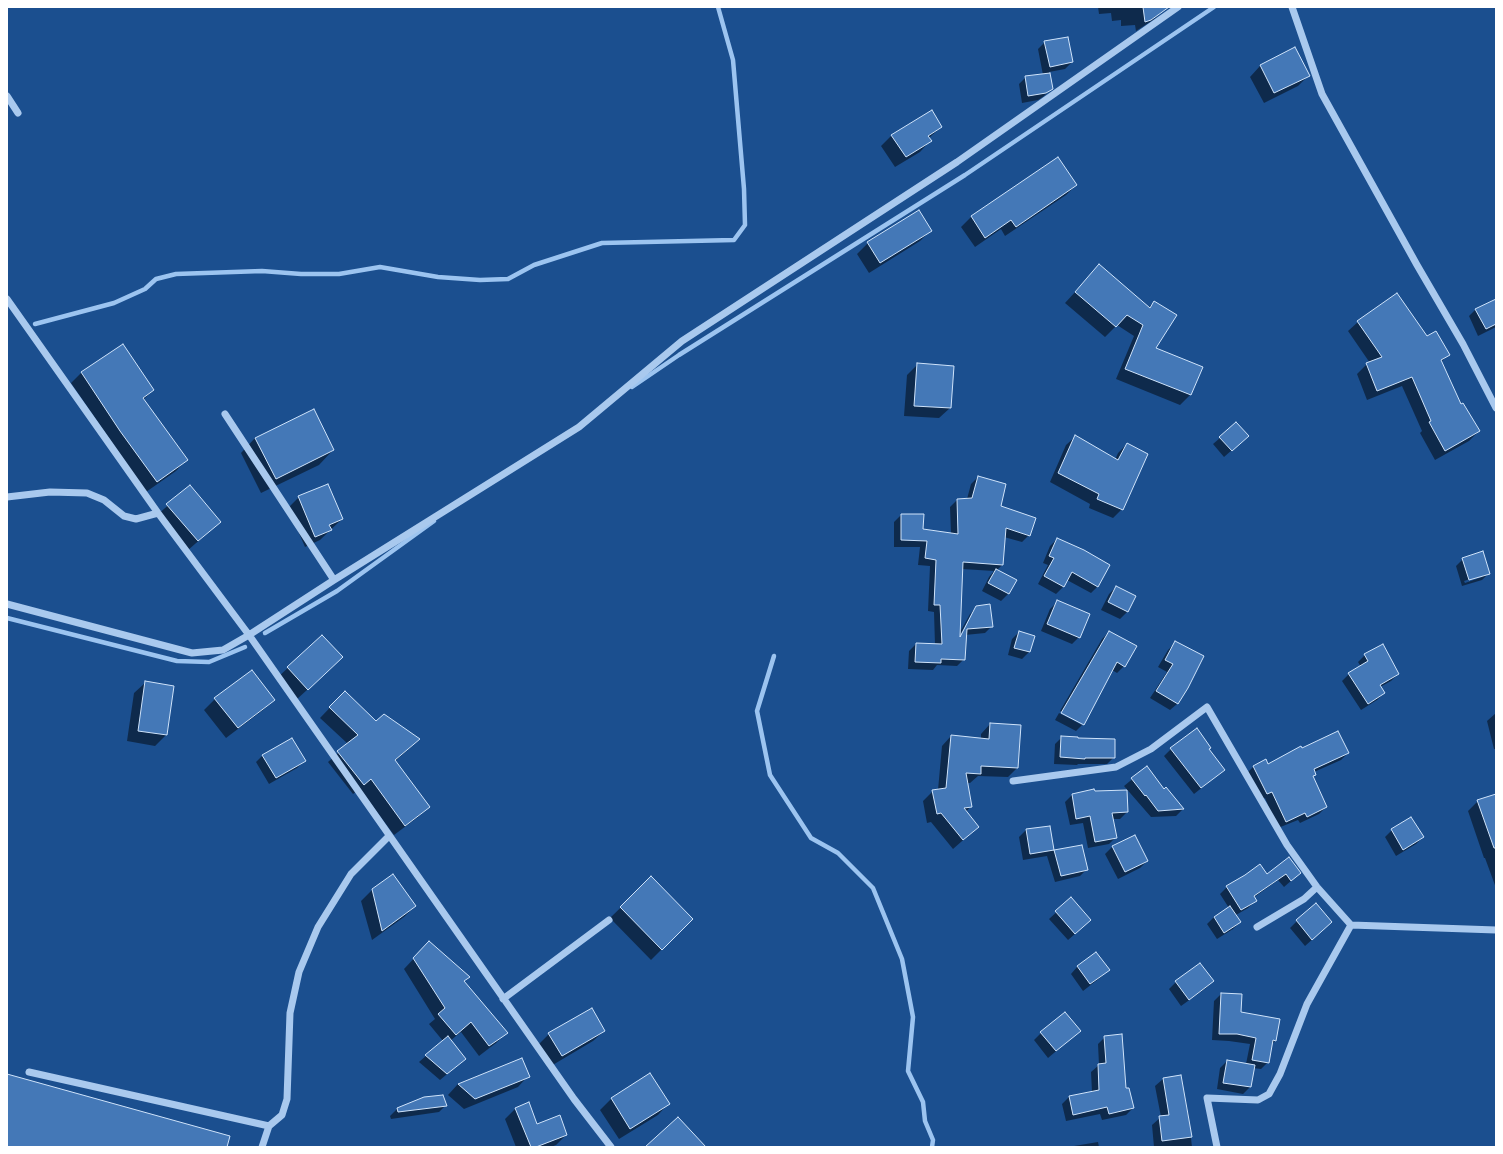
<!DOCTYPE html>
<html>
<head>
<meta charset="utf-8">
<style>
  body { margin:0 }
  #map { position:relative; width:1503px; height:1154px; overflow:hidden; background:#1b4f8f; font-family:"Public Sans",sans-serif }
  canvas { display:block }
  .frame { position:absolute; inset:0; border:8px solid #fff; pointer-events:none }
</style>
</head>
<body>
<div id="map">
<canvas width="1503" height="1154"></canvas>
<div class="frame"></div>
</div>
<script>
const g = document.querySelector('canvas').getContext('2d');
g.lineJoin = 'round';
function fill(path, color) { g.fillStyle = color; g.fill(path, 'evenodd'); }
const toPath = rows => new Path2D(rows.map(r => 'M' + r).join(''));
function trace(path, color, width, dash) { g.strokeStyle = color; g.lineWidth = width; g.lineCap = dash ? 'butt' : 'round'; g.setLineDash(dash || []); g.stroke(path); }
fill(toPath([
  [1098,7,1162,7,1162,11,1153,20,1136,31,1135,25,1121,26,1121,20,1112,21,1111,13,1099,14],
  [1045,42,1072,62,1065,69,1049,72,1052,88,1044,96,1038,100,1022,103,1019,84,1026,77,1043,75,1038,49],
  [1294,49,1308,76,1298,86,1264,103,1250,77,1260,66],
  [941,127,929,138,930,141,920,152,895,167,881,146,892,135],
  [1057,158,1076,185,1066,195,1005,236,1001,229,975,247,961,227,971,217],
  [931,230,920,241,869,273,857,254,868,243],
  [1099,266,1148,308,1154,302,1154,349,1201,368,1190,395,1180,405,1116,379,1134,336,1117,325,1105,337,1065,303],
  [1496,300,1496,327,1478,336,1469,316,1476,309],
  [1358,322,1427,337,1448,355,1441,362,1460,406,1479,431,1469,441,1435,460,1420,433,1422,431,1402,386,1367,400,1357,374,1367,364,1370,363,1348,331],
  [123,345,153,390,143,400,186,460,176,471,146,492,71,383,81,373],
  [918,364,950,408,939,418,904,416,907,375],
  [1075,437,1115,460,1118,453,1127,444,1122,509,1113,518,1089,508,1090,504,1050,482,1066,445],
  [255,438,333,450,319,465,261,493,241,453],
  [1220,438,1240,443,1224,457,1213,444],
  [978,477,1000,507,1029,535,1022,542,1004,537,1002,565,996,571,1015,580,1008,594,1001,601,982,591,989,577,994,571,962,569,959,634,970,614,977,607,992,626,985,633,965,635,964,659,957,666,937,665,933,670,908,669,909,651,916,644,935,645,934,612,928,611,930,566,918,565,920,547,894,547,894,522,901,515,922,530,951,534,950,507,957,500,967,499,971,484],
  [972,612,974,612,960,640,958,639],
  [190,486,220,522,187,551,156,516],
  [299,497,342,519,320,540,305,547,288,508],
  [1057,539,1098,586,1091,593,1067,580,1063,587,1056,594,1038,584,1048,565,1043,563,1050,546],
  [1463,559,1489,573,1482,580,1462,586,1456,566],
  [1482,575,1482,577,1465,583,1464,581],
  [1116,587,1135,597,1127,612,1120,619,1101,610,1109,594],
  [1057,602,1079,637,1072,644,1041,631,1050,609],
  [1019,632,1033,636,1029,652,1022,659,1008,655,1012,639],
  [1109,632,1124,666,1117,673,1112,670,1083,724,1076,731,1055,720,1059,713,1082,725,1082,723,1060,711,1102,639],
  [322,636,331,668,296,700,277,678],
  [1175,643,1187,688,1177,704,1170,710,1150,698,1167,672,1158,667,1168,650],
  [1365,655,1398,674,1391,681,1380,687,1384,693,1377,700,1361,710,1342,681,1349,674,1361,667,1358,662],
  [145,683,166,735,155,746,127,741,134,693],
  [345,692,376,722,419,740,395,761,429,807,418,817,394,835,360,789,353,794,328,762,348,744,320,718],
  [215,699,274,700,263,710,226,738,204,710],
  [1496,713,1496,749,1494,749,1487,721],
  [990,724,1017,768,1008,777,978,776,970,783,967,783,971,806,966,812,978,827,953,849,931,822,927,823,923,801,933,791,938,790,942,746,951,736,981,739,981,734],
  [1062,737,1114,757,1107,764,1078,764,1077,765,1054,764,1055,744],
  [1171,749,1208,749,1224,770,1194,794,1164,756],
  [1301,749,1348,753,1341,760,1314,772,1315,774,1312,777,1326,807,1319,814,1300,823,1298,820,1278,828,1265,798,1260,800,1246,774,1253,767,1266,761,1268,765],
  [263,755,304,761,297,768,269,784,256,762],
  [1147,767,1164,790,1166,788,1183,809,1176,816,1151,817,1124,786],
  [1094,791,1127,812,1120,819,1112,819,1116,837,1109,844,1088,848,1083,823,1070,825,1065,802,1072,795],
  [1496,795,1496,888,1485,858,1484,858,1468,811,1478,801],
  [1049,827,1053,851,1081,846,1087,869,1080,876,1055,882,1047,856,1023,860,1019,837,1026,830],
  [1392,830,1423,837,1416,844,1396,856,1385,837],
  [1134,836,1147,861,1140,868,1118,879,1105,854,1112,847],
  [1289,858,1300,873,1284,887,1278,880,1253,898,1255,901,1248,908,1236,915,1240,922,1233,929,1217,939,1207,924,1214,917,1229,908,1220,894,1227,887,1245,876,1267,876],
  [393,876,415,906,404,917,372,940,361,901,372,890],
  [651,878,692,919,651,960,610,918],
  [1071,899,1083,927,1068,940,1049,919],
  [1297,921,1324,929,1305,946,1290,928],
  [419,953,469,977,463,982,506,1033,496,1043,479,1056,461,1032,450,1041,465,1059,440,1080,419,1062,443,1041,429,1024,435,1019,404,969],
  [1096,954,1108,970,1101,977,1083,991,1071,974,1077,967],
  [1200,964,1213,981,1206,988,1181,1006,1169,989,1176,982],
  [1221,994,1240,1013,1275,1041,1271,1045,1268,1062,1261,1069,1253,1068,1250,1087,1243,1094,1217,1089,1220,1068,1227,1061,1246,1064,1250,1044,1229,1041,1212,1040,1214,1001],
  [604,1031,593,1041,551,1066,538,1045,549,1034],
  [1080,1031,1048,1058,1034,1040,1041,1033],
  [1105,1037,1133,1108,1126,1115,1102,1120,1100,1114,1066,1121,1062,1104,1069,1097,1092,1092,1091,1072,1099,1065,1098,1044],
  [521,1059,528,1076,518,1087,464,1109,448,1095,458,1084],
  [649,1075,668,1104,658,1115,619,1139,600,1110,611,1099],
  [1180,1076,1188,1112,1192,1147,1154,1147,1152,1125,1161,1117,1155,1086,1163,1079],
  [446,1105,439,1112,391,1119,390,1116,397,1109],
  [516,1108,537,1125,566,1135,556,1145,551,1147,516,1147,505,1119],
  [1098,1142,1099,1147,1073,1147,1074,1146]
]), '#0007');
trace(toPath([
  [35,324,114,303,145,289,156,279,176,274,262,271,301,274,339,274,380,267,438,277,480,280,508,279,534,265,602,243,734,240,745,225,744,189,733,60,718,7],
  [632,387,679,355,965,175,1214,7],
  [7,618,177,661,209,662,245,647],
  [265,633,337,591,434,521],
  [774,656,757,711,770,775,811,838,838,853,873,888,902,959,913,1017,908,1071,923,1102,925,1121,933,1140,932,1147]
]), '#9cc4f0', 4.5);
const building = toPath([
  [1143,7,1169,7,1151,20,1145,22,1143,7],
  [1068,37,1073,62,1050,67,1044,41,1068,37],
  [1295,47,1310,76,1274,93,1260,65,1295,47],
  [1050,73,1053,89,1046,93,1028,96,1025,76,1050,73],
  [932,110,942,127,928,136,932,141,906,157,891,135,932,110],
  [1058,157,1077,185,1016,227,1011,220,985,238,971,216,1058,157],
  [919,210,932,231,880,263,867,242,919,210],
  [1099,264,1150,308,1154,301,1177,315,1156,348,1203,367,1191,395,1125,369,1143,325,1127,315,1116,327,1075,292,1099,264],
  [1397,293,1427,336,1436,331,1450,355,1441,360,1461,404,1463,403,1480,431,1445,451,1429,422,1431,421,1412,377,1377,391,1366,363,1382,357,1357,321,1397,293],
  [1496,299,1496,324,1486,329,1475,309,1496,299],
  [123,344,154,390,143,398,188,460,157,482,120,431,81,372,123,344],
  [917,363,954,366,951,408,914,406,917,363],
  [314,409,334,450,276,479,255,438,314,409],
  [1236,422,1249,436,1232,451,1219,437,1236,422],
  [1075,435,1118,460,1127,443,1148,454,1123,510,1097,499,1099,494,1058,473,1075,435],
  [978,476,1006,484,1001,506,1036,518,1030,536,1006,528,1003,565,963,562,960,637,976,606,990,604,993,627,967,629,965,660,941,659,941,663,915,662,916,643,942,644,940,605,934,605,936,560,925,558,927,541,901,540,901,514,924,514,923,529,958,534,957,499,972,498,978,476],
  [328,484,343,519,329,525,332,530,315,537,298,496,328,484],
  [190,485,221,522,198,541,166,504,190,485],
  [1057,538,1084,550,1110,565,1098,587,1072,572,1064,587,1044,576,1054,558,1049,556,1057,538],
  [1483,551,1490,574,1469,580,1462,558,1483,551],
  [996,569,1017,580,1009,594,988,583,996,569],
  [1116,586,1136,596,1128,612,1108,602,1116,586],
  [1057,600,1090,614,1080,638,1047,624,1057,600],
  [1019,631,1035,636,1030,652,1014,648,1019,631],
  [1109,631,1137,646,1125,667,1117,662,1084,725,1061,713,1109,631],
  [322,635,343,657,308,690,287,667,322,635],
  [1175,641,1204,656,1188,688,1178,704,1156,691,1173,664,1165,660,1175,641],
  [1383,644,1399,674,1380,685,1385,693,1368,704,1348,673,1368,661,1364,654,1383,644],
  [252,670,275,700,238,728,214,698,252,670],
  [145,681,174,686,167,735,138,731,145,681],
  [345,691,376,721,384,714,420,739,395,760,430,807,405,826,371,779,364,785,337,751,358,735,329,707,345,691],
  [990,723,1021,725,1018,768,981,766,981,774,966,773,972,807,964,808,979,827,963,840,941,813,937,814,932,790,946,788,951,735,989,739,990,723],
  [1197,728,1211,748,1209,749,1225,770,1201,788,1170,748,1197,728],
  [1338,731,1349,753,1314,769,1316,775,1313,776,1327,807,1307,817,1305,813,1286,822,1272,792,1267,794,1253,766,1266,759,1268,764,1301,746,1302,748,1338,731],
  [1061,736,1078,737,1078,738,1115,739,1115,758,1085,758,1085,759,1060,757,1061,736],
  [292,738,306,761,276,778,262,755,292,738],
  [1147,766,1164,789,1166,787,1184,809,1158,811,1146,795,1145,796,1131,778,1147,766],
  [1094,789,1095,791,1127,790,1128,812,1112,813,1117,838,1095,842,1090,816,1076,819,1072,794,1094,789],
  [1496,794,1496,848,1494,848,1477,800,1496,794],
  [1411,817,1424,837,1403,850,1391,829,1411,817],
  [1050,826,1054,850,1030,854,1026,829,1050,826],
  [1135,835,1148,861,1125,872,1112,846,1135,835],
  [1082,845,1088,870,1061,876,1054,850,1082,845],
  [1289,857,1301,873,1291,881,1286,874,1254,896,1257,901,1241,910,1226,886,1245,875,1260,864,1267,874,1289,857],
  [393,874,416,906,382,931,372,889,393,874],
  [651,876,693,919,662,950,620,907,651,876],
  [1071,897,1091,920,1075,934,1055,911,1071,897],
  [1316,903,1332,922,1312,940,1296,920,1316,903],
  [1230,906,1241,922,1224,933,1214,917,1230,906],
  [429,941,470,977,464,981,508,1033,489,1046,471,1022,456,1035,438,1014,445,1008,413,958,429,941],
  [1096,952,1110,970,1090,984,1077,966,1096,952],
  [1200,963,1214,981,1189,1000,1175,981,1200,963],
  [1221,993,1242,994,1241,1012,1280,1019,1276,1041,1273,1040,1269,1063,1252,1060,1256,1038,1237,1034,1219,1034,1221,993],
  [592,1008,605,1031,562,1056,548,1033,592,1008],
  [1065,1012,1081,1031,1056,1051,1040,1032,1065,1012],
  [1122,1034,1126,1088,1129,1088,1134,1108,1109,1114,1107,1107,1073,1115,1069,1096,1099,1090,1098,1064,1106,1063,1104,1036,1122,1034],
  [448,1036,466,1059,447,1074,425,1055,448,1036],
  [522,1058,530,1077,475,1099,458,1084,522,1058],
  [1227,1060,1255,1065,1251,1087,1223,1083,1227,1060],
  [650,1073,670,1104,630,1129,611,1098,650,1073],
  [7,1074,230,1136,227,1147,7,1147,7,1074],
  [1181,1075,1192,1137,1162,1141,1159,1116,1169,1115,1163,1078,1181,1075],
  [443,1095,447,1106,398,1112,397,1108,424,1097,443,1095],
  [529,1102,537,1124,560,1115,567,1135,536,1147,531,1147,515,1108,529,1102],
  [678,1117,706,1147,645,1147,678,1117]
]);
fill(building, '#4478b7');
trace(building, '#cfe3fa', 1);
trace(toPath([
  [1292,7,1322,94,1417,265,1463,344,1496,408],
  [7,96,18,113],
  [7,299,158,513,249,635,574,1099,611,1147],
  [225,414,334,580],
  [7,497,50,492,87,493,104,500,124,516,136,519,158,513],
  [7,604,192,653,223,650,249,635,334,580,579,427,682,341,957,162,1178,7],
  [1013,781,1116,767,1151,749,1207,707,1287,845,1317,887,1351,925,1496,930],
  [1257,927,1304,899,1317,887],
  [503,999,609,920],
  [29,1072,269,1126],
  [262,1147,269,1126,282,1115,287,1099,290,1013,299,972,318,927,351,874,389,836],
  [1217,1147,1207,1098,1258,1100,1269,1094,1280,1074,1307,1004,1351,925]
]), '#a9c9ee', 7);
</script>
</body>
</html>
